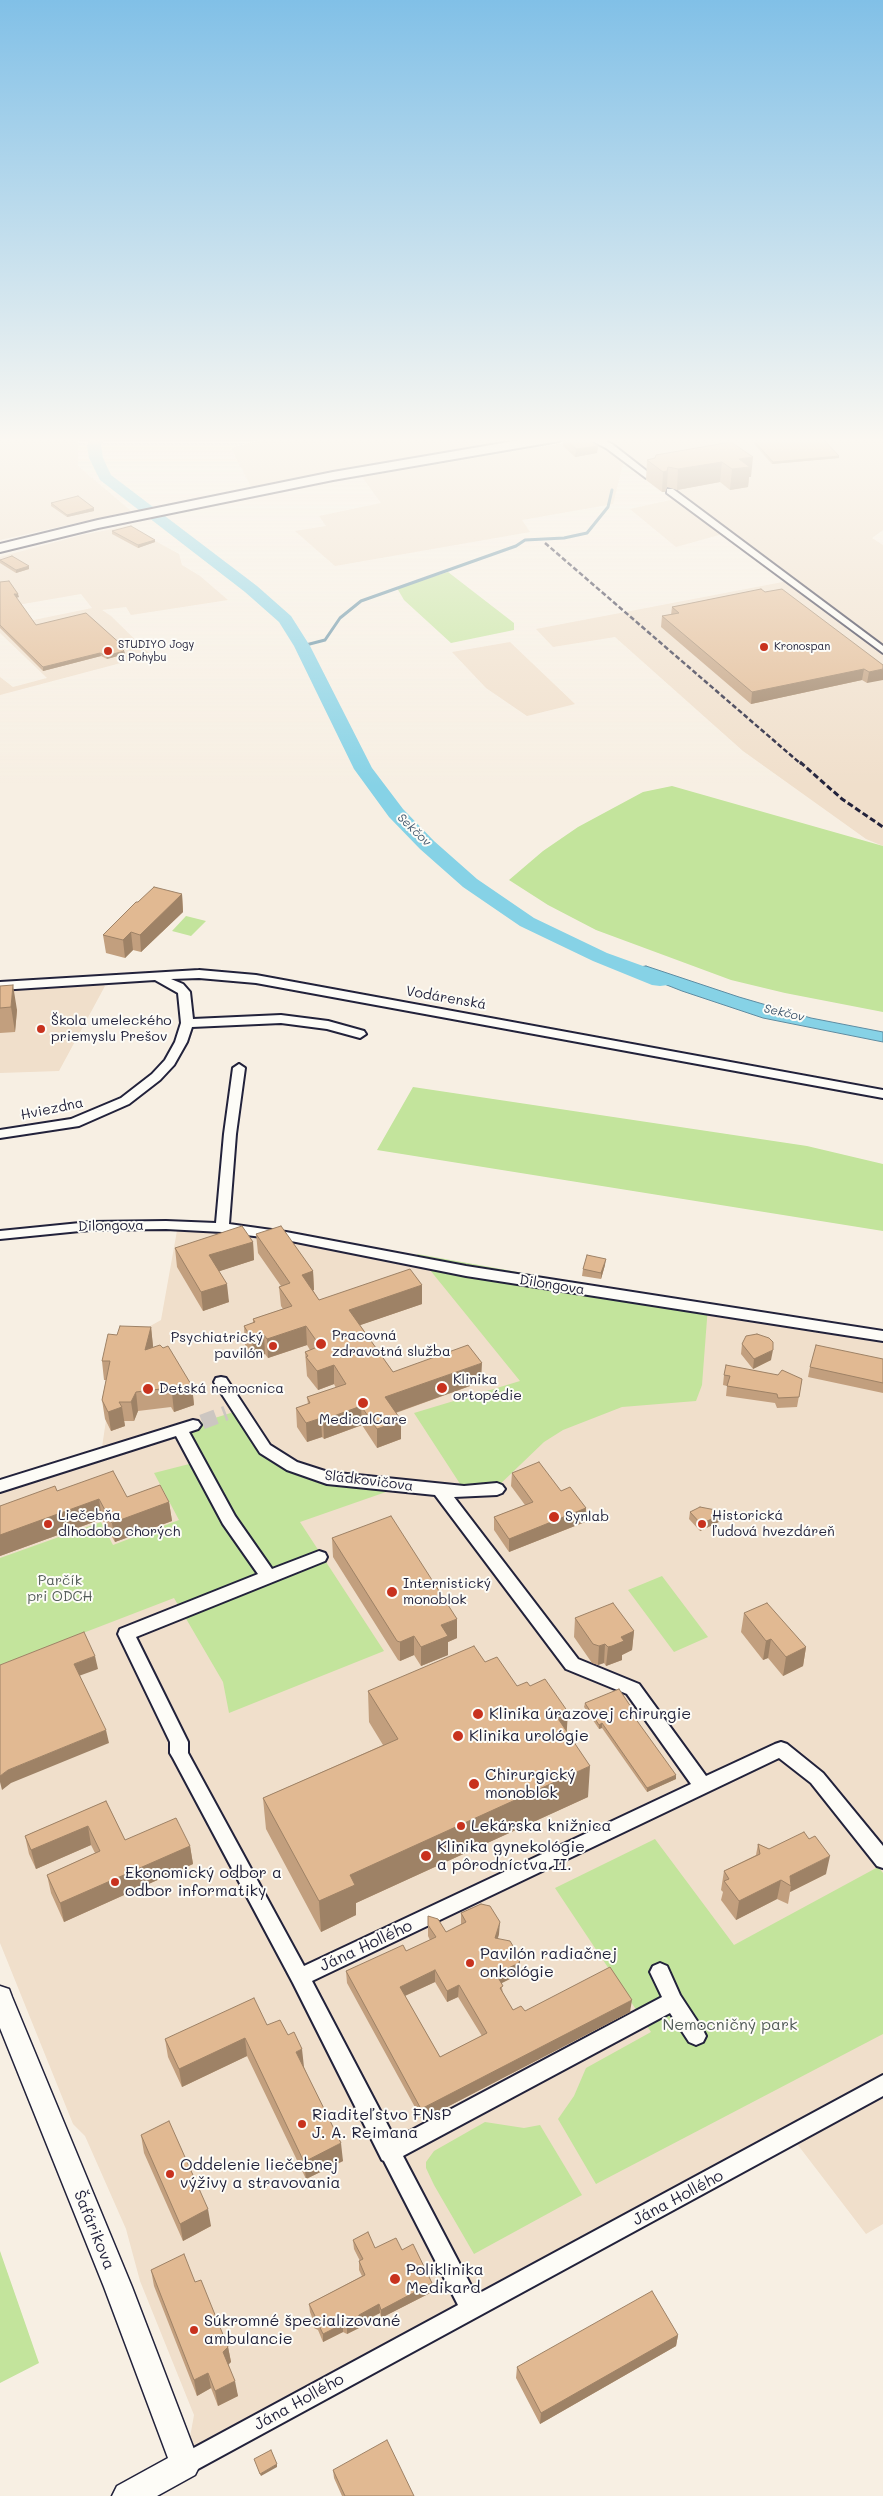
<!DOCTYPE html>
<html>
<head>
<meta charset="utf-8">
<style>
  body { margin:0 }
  canvas { display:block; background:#f7efe3 }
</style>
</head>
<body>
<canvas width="883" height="2496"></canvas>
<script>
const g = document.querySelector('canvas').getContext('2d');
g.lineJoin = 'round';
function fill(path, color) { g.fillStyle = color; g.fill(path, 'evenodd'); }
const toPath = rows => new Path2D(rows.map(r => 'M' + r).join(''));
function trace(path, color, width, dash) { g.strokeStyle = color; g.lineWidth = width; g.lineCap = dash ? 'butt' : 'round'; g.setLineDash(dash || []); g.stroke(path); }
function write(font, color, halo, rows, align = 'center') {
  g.font = font + ' Mali,sans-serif'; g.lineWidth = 4; g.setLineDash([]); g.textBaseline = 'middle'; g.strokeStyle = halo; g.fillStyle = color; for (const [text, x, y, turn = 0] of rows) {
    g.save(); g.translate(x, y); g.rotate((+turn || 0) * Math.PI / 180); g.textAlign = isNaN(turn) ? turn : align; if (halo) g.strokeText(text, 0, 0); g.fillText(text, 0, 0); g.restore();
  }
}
fill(toPath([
  [0,437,81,437,78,442,78,466,131,511,0,540],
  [271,437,535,437,251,487,231,448],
  [600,437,883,437,883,530,872,538,883,545,883,846,866,839,743,751,615,637,553,647,536,629,788,581,726,533,676,547,630,509,679,498,625,456,613,504,522,520,530,532,335,566,295,531,326,526,319,516,381,503,362,477],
  [128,526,179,554,182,565,200,576,228,600,131,615,126,607,102,610,111,616,151,655,0,695,0,677,13,687,47,678,0,633,0,627,92,608,81,594,0,608,0,557,82,535],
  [510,642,575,704,527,716,486,688,452,652],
  [95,977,105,986,59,1071,0,1073,0,984],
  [178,1225,222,1228,883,1336,883,2224,866,2234,791,2136,185,2465,194,2415,140,2281,126,2229,85,2136,73,2124,0,1943,0,1486,101,1454,109,1400,136,1334,161,1320]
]), '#f0dfcb');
fill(toPath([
  [448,572,514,623,514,630,451,643,404,600,397,588],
  [672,786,883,846,883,1012,785,993,731,980,596,930,548,905,509,880,543,851,578,827,643,792],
  [186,916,206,921,191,936,172,931],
  [413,1087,807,1146,883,1164,883,1231,377,1150],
  [417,1254,708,1306,702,1385,696,1401,622,1407,563,1430,544,1442,495,1489,464,1490,414,1413,520,1381],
  [240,1410,265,1450,289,1466,406,1485,300,1522,384,1651,229,1713,223,1682,174,1598,0,1665,0,1558,101,1522,113,1545,179,1520,154,1473,197,1462,180,1429],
  [662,1576,708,1637,674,1652,628,1590],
  [655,1839,734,1945,878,1867,883,1873,883,2034,596,2184,558,2119,574,2096,586,2068,651,2032,555,1888],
  [485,2122,524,2128,540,2125,582,2195,474,2254,434,2185,426,2168,426,2162,434,2151],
  [0,2251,39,2363,0,2383]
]), '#c3e49c');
const water = toPath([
  [646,966,739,997,811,1018,883,1032,883,1042,763,1018,682,991,626,969,646,966]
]);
fill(water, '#86d2e6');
trace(water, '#5e8ca2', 1);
trace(toPath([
  [302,646,325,640,340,618,361,601,516,546,525,540,564,538,587,533,608,507,612,490]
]), '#5e8ca2', 3);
fill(toPath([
  [91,437,105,437,101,445,103,458,111,475,257,586,291,616,310,646,372,768,403,809,434,841,477,879,534,918,607,953,668,975,671,980,668,985,660,986,652,985,593,961,520,926,463,887,420,849,389,817,354,769,294,646,279,622,245,592,100,480,89,458,87,445,91,437]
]), '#86d2e6');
trace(toPath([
  [202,1422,226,1413]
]), '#ccc6c1', 15, [15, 8]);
const minor = toPath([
  [569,437,598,437,612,444,653,476,646,478,606,448,594,442,566,441,565,439,569,437],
  [667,489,673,489,883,646,883,653,667,493,667,489],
  [199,970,256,975,883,1090,883,1098,256,983,199,978,171,979,183,984,190,992,193,1019,281,1015,328,1021,364,1031,366,1034,360,1038,327,1029,281,1023,192,1027,187,1042,174,1065,160,1080,129,1104,79,1126,0,1138,0,1130,71,1119,121,1098,152,1074,165,1060,175,1042,181,1023,178,993,155,980,0,990,0,982,199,970],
  [239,1064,245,1068,236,1134,229,1224,286,1232,466,1266,883,1331,883,1341,466,1276,286,1240,222,1232,166,1229,90,1230,0,1239,0,1231,90,1222,166,1221,216,1223,224,1134,233,1068,239,1064],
  [221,1377,226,1378,270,1445,297,1462,328,1472,464,1486,497,1483,502,1485,505,1489,502,1493,497,1495,454,1497,578,1659,639,1684,706,1776,775,1744,781,1742,787,1744,823,1773,883,1846,883,1868,877,1866,811,1783,779,1758,312,1981,395,2139,662,1997,650,1972,653,1966,660,1963,667,1966,680,1995,703,2030,706,2036,703,2042,696,2045,689,2042,670,2013,403,2156,476,2295,883,2075,883,2096,185,2476,177,2473,174,2465,177,2457,458,2305,384,2161,382,2160,293,1983,173,1758,170,1753,170,1742,118,1634,120,1629,258,1574,223,1524,176,1436,0,1492,0,1480,193,1420,198,1421,201,1425,198,1429,189,1432,235,1516,272,1569,319,1551,325,1553,327,1557,325,1561,136,1637,188,1742,188,1753,304,1966,691,1784,627,1694,566,1669,435,1495,327,1484,287,1470,260,1453,214,1382,216,1378,221,1377]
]);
const tertiary = toPath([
  [0,1986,9,1989,12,1997,132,2287,200,2465,195,2475,157,2496,112,2496,117,2486,168,2458,104,2287,0,2028,0,1986]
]);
const primary = toPath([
  [538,437,565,437,559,441,333,480,98,528,0,552,0,544,98,520,333,472,538,437]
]);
trace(minor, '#22223b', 4);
trace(tertiary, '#22223b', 3);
trace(primary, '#22223b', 4);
fill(minor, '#fdfcf7');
fill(tertiary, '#fdfcf7');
fill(primary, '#fdfcf7');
trace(toPath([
  [545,543,801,764]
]), '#22223b', 2.5, [5, 2.5]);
trace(toPath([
  [800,762,842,799,883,827]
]), '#22223b', 3, [6, 3]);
fill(toPath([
  [563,438,598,446,597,453,575,457,563,446],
  [754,441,839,458,772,464,754,444],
  [731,442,751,477,749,477,748,487,730,490,720,482,677,490,667,487,665,492,662,492,646,480,647,460],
  [51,503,94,511,67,517,51,506],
  [112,531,155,540,155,542,138,548,112,534],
  [0,560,29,569,16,573,0,563],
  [0,582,19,597,16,598,36,625,124,650,125,654,107,659,101,656,43,671,0,628],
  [765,592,883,665,867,683,862,680,751,704,661,627,662,616,671,615,672,607],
  [182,894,183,912,141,952,133,950,125,958,106,953,103,935,138,902],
  [0,986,17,1010,15,1032,0,1033],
  [256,1234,313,1271,314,1290,313,1290,319,1300,422,1285,422,1304,360,1325,393,1372,481,1382,396,1413,401,1420,401,1439,377,1448,362,1425,324,1439,322,1437,307,1442,297,1427,296,1408,308,1404,307,1397,336,1388,334,1384,318,1390,307,1376,305,1352,310,1350,307,1345,268,1358,265,1354,254,1358,245,1345,244,1326,253,1323,253,1319,283,1309,281,1306,279,1287,281,1286,258,1253],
  [253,1242,254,1260,219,1271,229,1302,203,1311,177,1267,175,1248],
  [605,1265,601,1279,582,1276,583,1269],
  [151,1327,153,1347,163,1348,192,1386,194,1405,174,1412,171,1407,138,1411,134,1421,124,1421,125,1426,111,1431,105,1419,102,1400,106,1380,104,1380,102,1361,117,1335],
  [742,1344,771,1360,753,1369,741,1354],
  [883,1359,883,1393,808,1377,810,1367],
  [724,1375,802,1379,797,1407,777,1408,775,1403,726,1396,727,1386,723,1385],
  [512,1473,561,1491,586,1508,585,1522,509,1552,494,1530,494,1517,525,1505,511,1486],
  [57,1491,127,1497,169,1502,172,1521,115,1542,102,1519,0,1556,0,1506],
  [690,1512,725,1519,700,1531,689,1519],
  [332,1538,457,1638,448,1642,448,1655,421,1666,414,1655,400,1661,398,1660,333,1557],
  [744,1613,806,1647,803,1666,783,1676,768,1658,763,1660,741,1632],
  [575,1618,634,1631,632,1650,622,1655,622,1660,606,1666,604,1663,598,1665,592,1663,574,1637],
  [485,1662,517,1686,530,1686,567,1732,588,1797,356,1903,356,1915,321,1932,266,1829,263,1798,383,1745,369,1722,368,1691],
  [585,1703,633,1710,632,1714,676,1779,647,1792,602,1728,599,1729,584,1707],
  [106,1801,125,1840,190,1846,193,1864,64,1922,51,1893,47,1875,95,1853,91,1845,36,1869,29,1854,25,1836],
  [758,1844,826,1874,790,1892,788,1904,777,1899,736,1920,721,1900,723,1892,721,1890,724,1871,756,1855],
  [461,1913,499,1934,498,1938,520,1958,520,1969,518,1975,501,1983,503,1993,513,2010,525,2011,630,2012,422,2120,347,1983,346,1971,406,1951,430,1940,428,1936,428,1916,446,1932,461,1924],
  [435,1982,447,2002,458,1997,482,2036,440,2057,405,1996],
  [267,2025,304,2067,343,2161,306,2179,247,2056,182,2087,168,2057,165,2039],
  [141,2135,211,2226,183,2241,144,2153],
  [353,2240,375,2248,402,2250,432,2292,381,2318,380,2313,360,2323,359,2328,347,2334,343,2332,323,2342,318,2330,314,2328,313,2320,310,2312,309,2304,362,2276,359,2270,359,2261,360,2261,354,2249],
  [151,2270,195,2282,228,2347,231,2362,228,2364,238,2396,218,2406,211,2388,197,2396,154,2286],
  [678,2335,676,2346,540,2424,516,2378,517,2367],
  [333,2470,414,2496,342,2496,334,2478]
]), '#c29f7e');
fill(toPath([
  [598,446,597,453,575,457,576,449],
  [839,456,839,458,772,464,773,462],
  [753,457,751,477,749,477,748,487,730,490,732,469,739,459],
  [722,462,720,482,677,490,678,469],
  [668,467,667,487,665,492,662,492,663,472],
  [94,508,94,511,67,517,67,515],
  [155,540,155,542,138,548,138,545],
  [29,566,29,569,16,573,16,570],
  [14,594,18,594,19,597,15,598],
  [124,651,125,654,107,659,106,656],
  [100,653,101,656,43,671,43,667],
  [864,669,862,680,751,704,752,692],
  [883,669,883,680,867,683,869,672],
  [182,894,183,912,141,952,140,935],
  [131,932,133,950,125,958,123,940],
  [13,985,17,1010,15,1032,11,1007],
  [253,1242,254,1260,211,1274,209,1255],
  [606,1259,605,1265,601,1279,601,1273],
  [313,1271,314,1290,303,1294,302,1275],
  [227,1284,229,1302,203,1311,201,1292],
  [422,1285,422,1304,349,1329,349,1310],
  [306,1326,307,1345,268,1358,267,1339],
  [151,1327,153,1346,148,1369,145,1350],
  [264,1335,265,1354,254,1358,252,1339],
  [773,1350,771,1360,753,1369,754,1359],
  [482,1363,481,1382,386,1416,385,1397],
  [334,1365,334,1384,318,1390,317,1371],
  [192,1386,194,1405,174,1412,172,1393],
  [136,1392,138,1411,134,1421,131,1402],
  [361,1406,362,1425,324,1439,323,1420],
  [122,1407,125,1426,111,1431,108,1412],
  [321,1418,322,1437,307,1442,306,1423],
  [401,1420,401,1439,377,1448,377,1429],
  [99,1499,102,1519,0,1556,0,1535],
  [169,1502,172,1521,115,1542,112,1523],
  [586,1508,585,1522,509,1552,509,1539],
  [726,1512,725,1519,700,1531,701,1524],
  [457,1619,457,1638,448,1642,448,1655,421,1666,421,1647,441,1625],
  [634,1631,632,1650,622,1655,622,1660,606,1666,608,1647,621,1637],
  [414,1636,414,1655,400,1661,400,1642],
  [771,1639,768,1658,763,1660,766,1641],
  [605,1644,604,1663,598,1665,599,1646],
  [806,1647,803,1666,783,1676,786,1657],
  [95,1656,98,1669,76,1677,74,1664],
  [568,1712,566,1743,557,1717],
  [602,1723,602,1728,599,1729,599,1725],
  [106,1730,109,1743,11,1783,2,1790,0,1782,0,1776,8,1770],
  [590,1766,588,1797,356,1903,356,1915,321,1932,319,1901,350,1875],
  [676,1775,676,1779,647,1792,647,1788],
  [88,1826,91,1845,36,1869,31,1850],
  [190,1846,193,1864,64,1922,60,1903],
  [830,1856,826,1874,790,1892,791,1886,790,1876],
  [781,1880,777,1899,736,1920,739,1901],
  [500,1922,499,1934,494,1949,495,1938],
  [520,1958,520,1969,518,1975,496,1986,496,1974],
  [435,1970,435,1982,400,1998,400,1987],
  [459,1985,458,1997,447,2002,447,1991],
  [632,2000,630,2012,422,2120,421,2109],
  [245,2038,247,2056,182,2087,179,2069],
  [302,2049,304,2067,298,2070,296,2052],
  [341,2143,343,2161,306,2179,304,2162],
  [208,2209,211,2226,183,2241,180,2224],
  [432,2283,432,2292,381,2318,381,2310],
  [379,2304,380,2313,360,2323,359,2328,347,2334,347,2325,359,2315],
  [343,2324,343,2332,323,2342,323,2334],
  [678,2335,676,2346,540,2424,541,2413],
  [228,2347,231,2362,226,2367,223,2352],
  [208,2373,211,2388,197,2396,194,2380],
  [235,2381,238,2396,218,2406,215,2391],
  [277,2464,277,2467,261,2476,260,2474]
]), '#9e8266');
const building = toPath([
  [573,437,585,437,598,446,576,449,563,438,573,437],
  [805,437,821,437,839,456,773,462,754,441,805,437],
  [731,442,753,457,739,459,750,467,732,469,722,462,678,469,668,467,667,471,663,472,647,460,655,458,656,455,731,442],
  [78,496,94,508,67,515,51,503,78,496],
  [131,526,155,540,138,545,112,531,131,526],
  [12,556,29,566,16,570,0,560,12,556],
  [9,581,18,594,14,594,36,625,86,613,124,647,121,648,124,651,106,656,100,653,43,667,0,625,0,582,9,581],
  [761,589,765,592,782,589,883,665,883,669,869,672,864,669,752,692,662,616,679,613,672,607,761,589],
  [154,887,182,894,140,935,131,932,123,940,103,935,136,902,138,902,154,887],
  [13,985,11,1007,0,1008,0,986,13,985],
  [242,1226,253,1242,209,1255,227,1284,201,1292,175,1248,242,1226],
  [281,1226,313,1271,302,1275,319,1300,410,1269,422,1285,349,1310,393,1372,468,1345,482,1363,385,1397,401,1420,377,1429,361,1406,323,1420,321,1418,306,1423,296,1408,310,1403,307,1397,346,1384,334,1365,317,1371,306,1357,308,1356,305,1352,320,1346,306,1326,267,1339,264,1335,252,1339,244,1326,255,1322,253,1319,292,1306,279,1287,290,1283,256,1234,281,1226],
  [587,1255,606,1259,601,1273,583,1269,587,1255],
  [120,1326,151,1327,145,1350,160,1345,163,1348,168,1346,192,1386,172,1393,169,1388,136,1392,131,1402,119,1402,122,1407,108,1412,102,1400,110,1361,102,1361,108,1334,117,1335,120,1326],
  [757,1334,769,1338,773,1342,773,1350,754,1359,742,1344,746,1336,757,1334],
  [816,1345,883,1359,883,1383,810,1367,816,1345],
  [726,1365,778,1375,782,1370,802,1379,799,1397,778,1398,777,1394,727,1386,730,1376,724,1375,726,1365],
  [539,1462,561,1491,570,1487,586,1508,509,1539,494,1517,533,1502,512,1473,539,1462],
  [113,1471,127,1497,160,1485,169,1502,112,1523,99,1499,0,1535,0,1506,55,1486,57,1491,113,1471],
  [700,1507,726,1512,701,1524,690,1512,700,1507],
  [391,1516,457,1619,441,1625,448,1636,421,1647,414,1636,400,1642,397,1641,332,1538,391,1516],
  [613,1603,634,1631,621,1637,624,1641,612,1646,608,1647,605,1644,599,1646,593,1644,575,1618,613,1603],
  [767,1603,806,1647,786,1657,771,1639,766,1641,744,1613,767,1603],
  [84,1632,95,1656,74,1664,106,1730,8,1770,0,1776,0,1665,84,1632],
  [474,1646,485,1662,497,1657,517,1686,527,1682,530,1686,545,1679,568,1712,557,1717,590,1766,350,1875,355,1885,319,1901,263,1798,398,1739,368,1691,474,1646],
  [619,1689,633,1710,630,1711,676,1775,647,1788,602,1723,599,1725,585,1703,619,1689],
  [106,1801,125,1840,176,1818,190,1846,60,1903,47,1875,100,1851,88,1826,31,1850,25,1836,106,1801],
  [804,1832,809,1839,815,1836,830,1856,790,1876,791,1886,781,1880,739,1901,724,1881,729,1879,724,1871,760,1854,758,1844,769,1849,804,1832],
  [481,1904,490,1906,500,1922,495,1938,510,1941,520,1958,519,1963,496,1974,503,1986,500,1988,513,2010,521,2006,525,2011,610,1967,632,2000,421,2109,346,1971,403,1945,406,1951,436,1937,428,1925,428,1916,438,1919,446,1932,466,1922,461,1913,481,1904],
  [435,1970,447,1991,459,1985,487,2033,440,2057,400,1987,435,1970],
  [254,1998,267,2025,280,2020,288,2035,294,2032,302,2049,296,2052,341,2143,304,2162,245,2038,179,2069,165,2039,254,1998],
  [169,2121,208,2209,180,2224,141,2135,169,2121],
  [368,2232,375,2248,396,2238,402,2250,413,2244,432,2283,381,2310,379,2304,359,2315,358,2320,347,2325,343,2324,323,2334,317,2321,313,2320,315,2316,309,2304,365,2275,359,2261,363,2259,353,2240,368,2232],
  [184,2254,195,2282,201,2280,228,2347,223,2352,235,2381,215,2391,208,2373,194,2380,151,2270,184,2254],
  [652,2291,678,2335,541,2413,517,2367,652,2291],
  [387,2440,414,2496,345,2496,333,2470,387,2440],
  [271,2450,277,2464,260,2474,254,2459,271,2450]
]);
fill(building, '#e1b992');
trace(building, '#9e8266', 1);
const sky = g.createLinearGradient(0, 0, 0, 786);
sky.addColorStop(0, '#81c0e7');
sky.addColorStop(0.56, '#fbf8f2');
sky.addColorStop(1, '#fbf8f200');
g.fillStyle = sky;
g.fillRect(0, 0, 883, 786);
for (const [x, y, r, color] of [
  [764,647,5,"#c8321e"],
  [108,651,5,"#c8321e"],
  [41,1029,5,"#c8321e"],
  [321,1344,6,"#c8321e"],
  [273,1346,5,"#c8321e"],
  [442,1388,6,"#c8321e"],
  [148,1389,6,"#c8321e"],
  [363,1403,6,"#c8321e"],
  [554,1517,6,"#c8321e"],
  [48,1524,5,"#c8321e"],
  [702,1524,5,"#c8321e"],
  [392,1592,6,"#c8321e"],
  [478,1714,6,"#c8321e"],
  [458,1736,6,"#c8321e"],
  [474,1784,6,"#c8321e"],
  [461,1826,5,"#c8321e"],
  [426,1856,6,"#c8321e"],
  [115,1882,5,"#c8321e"],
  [470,1963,5,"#c8321e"],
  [302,2124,5,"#c8321e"],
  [170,2174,5,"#c8321e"],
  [395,2279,6,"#c8321e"],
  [194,2330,5,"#c8321e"]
]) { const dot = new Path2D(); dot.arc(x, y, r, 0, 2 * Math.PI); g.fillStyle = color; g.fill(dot); trace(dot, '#fdfcf7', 2); }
write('11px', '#22223b', '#fdfcf7', [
  ["STUDIYO Jogy",118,645],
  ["a Pohybu",118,658],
  ["Kronospan",774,647]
], 'left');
write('italic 12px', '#40576e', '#fdfcf7', [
  ["Sekčov",414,830,44],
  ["Sekčov",784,1013,13]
]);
write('14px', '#22223b', '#fdfcf7', [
  ["Vodárenská",446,998,10],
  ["Hviezdna",52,1109,-12],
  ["Dilongova",111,1226,-1],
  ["Dilongova",552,1285,9],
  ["Sládkovičova",369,1481,7]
]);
write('14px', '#22223b', '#fdfcf7', [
  ["Škola umeleckého",51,1021],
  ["priemyslu Prešov",51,1037],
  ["Pracovná",332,1336],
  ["zdravotná služba",332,1352],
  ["Psychiatrický",263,1338,"right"],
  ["pavilón",263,1354,"right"],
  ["Klinika",453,1380],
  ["ortopédie",453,1396],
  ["Detská nemocnica",159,1389],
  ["MedicalCare",363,1420,"center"],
  ["Liečebňa",58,1516],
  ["dlhodobo chorých",58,1532],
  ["Historická",712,1516],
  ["ľudová hvezdáreň",712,1532],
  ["Synlab",565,1517],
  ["Internistický",403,1584],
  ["monoblok",403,1600]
], 'left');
write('14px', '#525c58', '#fdfcf7', [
  ["Parčík",60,1581],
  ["pri ODCH",60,1597]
]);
write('16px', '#22223b', '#fdfcf7', [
  ["Klinika úrazovej chirurgie",489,1714],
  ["Klinika urológie",469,1736],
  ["Chirurgický",485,1775],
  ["monoblok",485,1793],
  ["Lekárska knižnica",471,1826],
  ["Klinika gynekológie",437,1847],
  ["a pôrodníctva II.",437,1865],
  ["Ekonomický odbor a",125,1873],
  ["odbor informatiky",125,1891],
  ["Pavilón radiačnej",480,1954],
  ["onkológie",480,1972],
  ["Riaditeľstvo FNsP",312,2115],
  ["J. A. Reimana",312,2133],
  ["Oddelenie liečebnej",180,2165],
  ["výživy a stravovania",180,2183],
  ["Poliklinika",406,2270],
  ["Medikard",406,2288],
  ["Súkromné špecializované",204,2321],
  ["ambulancie",204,2339]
], 'left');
write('16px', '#22223b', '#fdfcf7', [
  ["Jána Hollého",366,1946,-25],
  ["Jána Hollého",678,2198,-28],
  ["Šafárikova",94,2230,68],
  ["Jána Hollého",299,2402,-29]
]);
write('16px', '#525c58', '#fdfcf7', [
  ["Nemocničný park",730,2025]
]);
</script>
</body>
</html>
